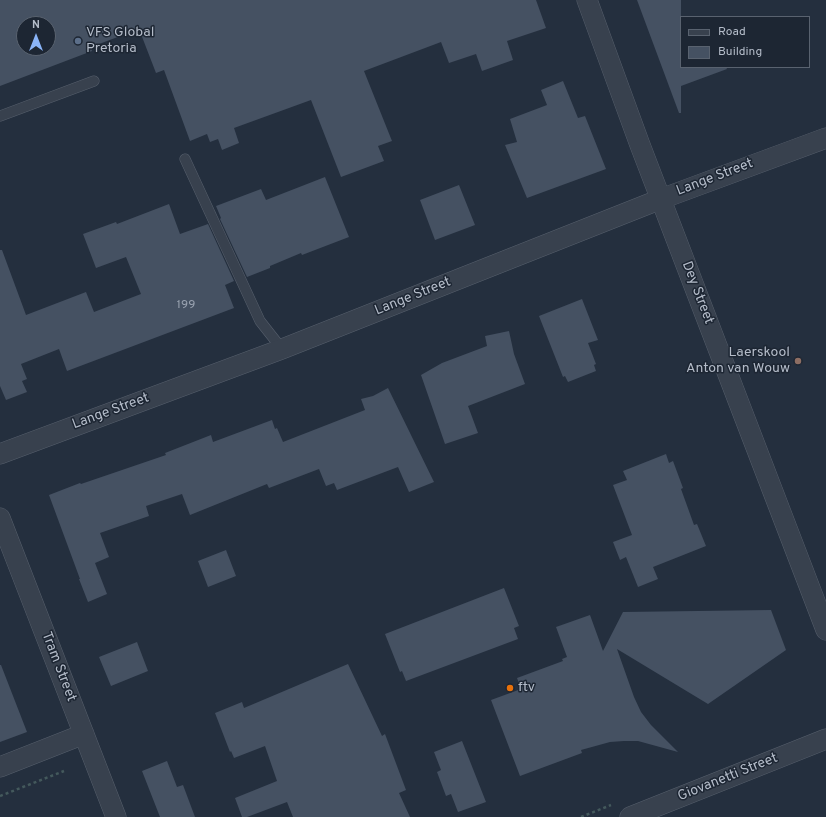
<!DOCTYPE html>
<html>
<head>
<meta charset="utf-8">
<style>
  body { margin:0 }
  #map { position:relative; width:826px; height:817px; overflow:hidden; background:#242f3e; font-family:Overpass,sans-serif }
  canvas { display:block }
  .legend { position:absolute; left:680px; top:16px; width:130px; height:52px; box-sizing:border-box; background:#1d2633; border:1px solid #59626f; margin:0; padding:5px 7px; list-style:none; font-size:12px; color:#b4bcc9 }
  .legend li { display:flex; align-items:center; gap:8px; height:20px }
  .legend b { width:20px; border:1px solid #59626f }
  .north { position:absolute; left:16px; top:16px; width:40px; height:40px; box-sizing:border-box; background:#1d2633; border:1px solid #59626f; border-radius:50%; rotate:0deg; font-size:11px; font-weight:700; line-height:16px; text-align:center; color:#b4bcc9 }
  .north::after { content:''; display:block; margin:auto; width:14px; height:18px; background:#8ab4f8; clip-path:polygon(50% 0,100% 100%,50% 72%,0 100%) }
</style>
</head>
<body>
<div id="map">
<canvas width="826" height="817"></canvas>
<ul class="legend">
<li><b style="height:5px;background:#38414e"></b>Road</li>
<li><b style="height:11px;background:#455162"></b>Building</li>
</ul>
<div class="north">N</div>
</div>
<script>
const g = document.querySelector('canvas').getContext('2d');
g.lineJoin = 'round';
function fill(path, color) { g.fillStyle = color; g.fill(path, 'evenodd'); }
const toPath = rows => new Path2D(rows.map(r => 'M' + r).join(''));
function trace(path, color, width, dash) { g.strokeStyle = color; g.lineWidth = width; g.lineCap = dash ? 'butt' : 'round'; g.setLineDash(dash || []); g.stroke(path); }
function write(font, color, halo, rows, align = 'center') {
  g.font = font + ' Overpass,sans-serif'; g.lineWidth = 3; g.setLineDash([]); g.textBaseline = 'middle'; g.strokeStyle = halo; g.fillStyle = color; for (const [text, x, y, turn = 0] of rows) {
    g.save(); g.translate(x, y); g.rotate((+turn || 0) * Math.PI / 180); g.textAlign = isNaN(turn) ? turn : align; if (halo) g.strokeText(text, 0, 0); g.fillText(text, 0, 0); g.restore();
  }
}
fill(toPath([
  [0,0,536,0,546,28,507,41,513,60,482,71,476,54,449,63,441,42,364,71,392,141,378,146,384,161,341,177,311,100,234,128,239,143,222,150,218,139,210,142,207,134,190,141,164,70,156,73,139,29,91,47,92,51,0,86],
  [24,24,48,24,48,48,24,48],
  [637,0,681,0,681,67,726,67,727,69,681,86,681,113,679,113],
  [563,81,578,118,585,116,606,169,527,198,505,145,517,142,510,119,547,105,541,90],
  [325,177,349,237,302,255,301,253,270,266,270,268,247,277,220,219,221,218,216,206,261,189,266,200],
  [459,185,475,225,435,240,420,200],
  [169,204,180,234,208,224,234,281,225,285,234,308,67,371,59,349,21,364,27,379,22,381,27,392,6,400,0,386,0,250,2,250,26,315,86,292,94,312,141,294,126,257,96,268,83,234,116,222,117,224],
  [582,299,598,340,588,343,596,364,594,365,596,371,568,382,565,376,563,377,539,316],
  [509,331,514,354,525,384,468,406,478,433,445,444,421,375,442,363,487,346,485,336],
  [388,388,434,482,409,492,398,467,337,490,334,483,326,486,319,469,269,488,267,484,190,515,182,494,146,506,149,516,100,533,109,557,95,563,107,594,88,602,79,579,80,579,49,495,80,483,81,484,166,455,165,453,211,435,213,442,272,420,275,429,277,428,283,442,365,410,361,399,373,396],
  [666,454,669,463,673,461,683,488,681,489,694,525,697,524,706,546,653,567,658,579,638,587,626,557,620,560,613,542,632,535,613,485,627,480,623,471],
  [226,550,236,576,208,587,198,561],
  [504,588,519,626,514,628,518,639,406,681,402,671,400,672,385,634],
  [771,610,786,650,708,704,617,649,634,697,641,712,651,725,678,752,638,741,624,741,610,742,581,750,582,753,520,776,491,700,521,689,517,678,563,661,562,659,567,657,556,627,590,615,603,651,623,612],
  [137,642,148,671,111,686,99,657],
  [348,664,382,736,385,734,406,790,399,793,410,817,293,817,287,802,247,817,242,817,235,798,277,781,265,746,234,758,231,751,230,752,215,713,242,702,244,708],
  [0,665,1,665,27,732,0,742],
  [462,741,486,802,458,812,451,794,446,796,437,772,441,770,434,752],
  [167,761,177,787,183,785,195,817,160,817,142,771]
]), '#455162');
const lane = toPath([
  [0,116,94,81],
  [185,159,260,321,282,349]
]);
const street = toPath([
  [587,0,640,145,826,630],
  [0,454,282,349,661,199,826,138],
  [0,518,116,817],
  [0,767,84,734],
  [630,817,826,739]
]);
trace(lane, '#565f6c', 11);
trace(street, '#565f6c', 21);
trace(toPath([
  [0,796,64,771],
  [581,817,611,805]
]), '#44595c', 2.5, [3, 3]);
trace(lane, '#38414e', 10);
trace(street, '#38414e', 20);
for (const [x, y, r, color] of [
  [78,41,4,"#5c6f8a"],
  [798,361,4,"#8d6e63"],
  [510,688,4,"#e8710a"]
]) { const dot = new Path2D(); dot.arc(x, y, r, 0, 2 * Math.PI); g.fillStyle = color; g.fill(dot); trace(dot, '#1d2633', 1.5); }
write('12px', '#98a1af', null, [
  ["199",186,306]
]);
write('14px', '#b4bcc9', '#1d2633', [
  ["VFS Global",86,33],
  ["Pretoria",86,49],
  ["Laerskool",790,353,"right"],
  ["Anton van Wouw",790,369,"right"],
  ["ftv",518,688]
], 'left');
write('14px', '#b4bcc9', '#1d2633', [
  ["Lange Street",715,178,-21],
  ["Dey Street",697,293,69],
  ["Lange Street",413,297,-22],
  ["Lange Street",111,412,-20],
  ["Tram Street",58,667,69],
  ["Giovanetti Street",728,778,-22]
]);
</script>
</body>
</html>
